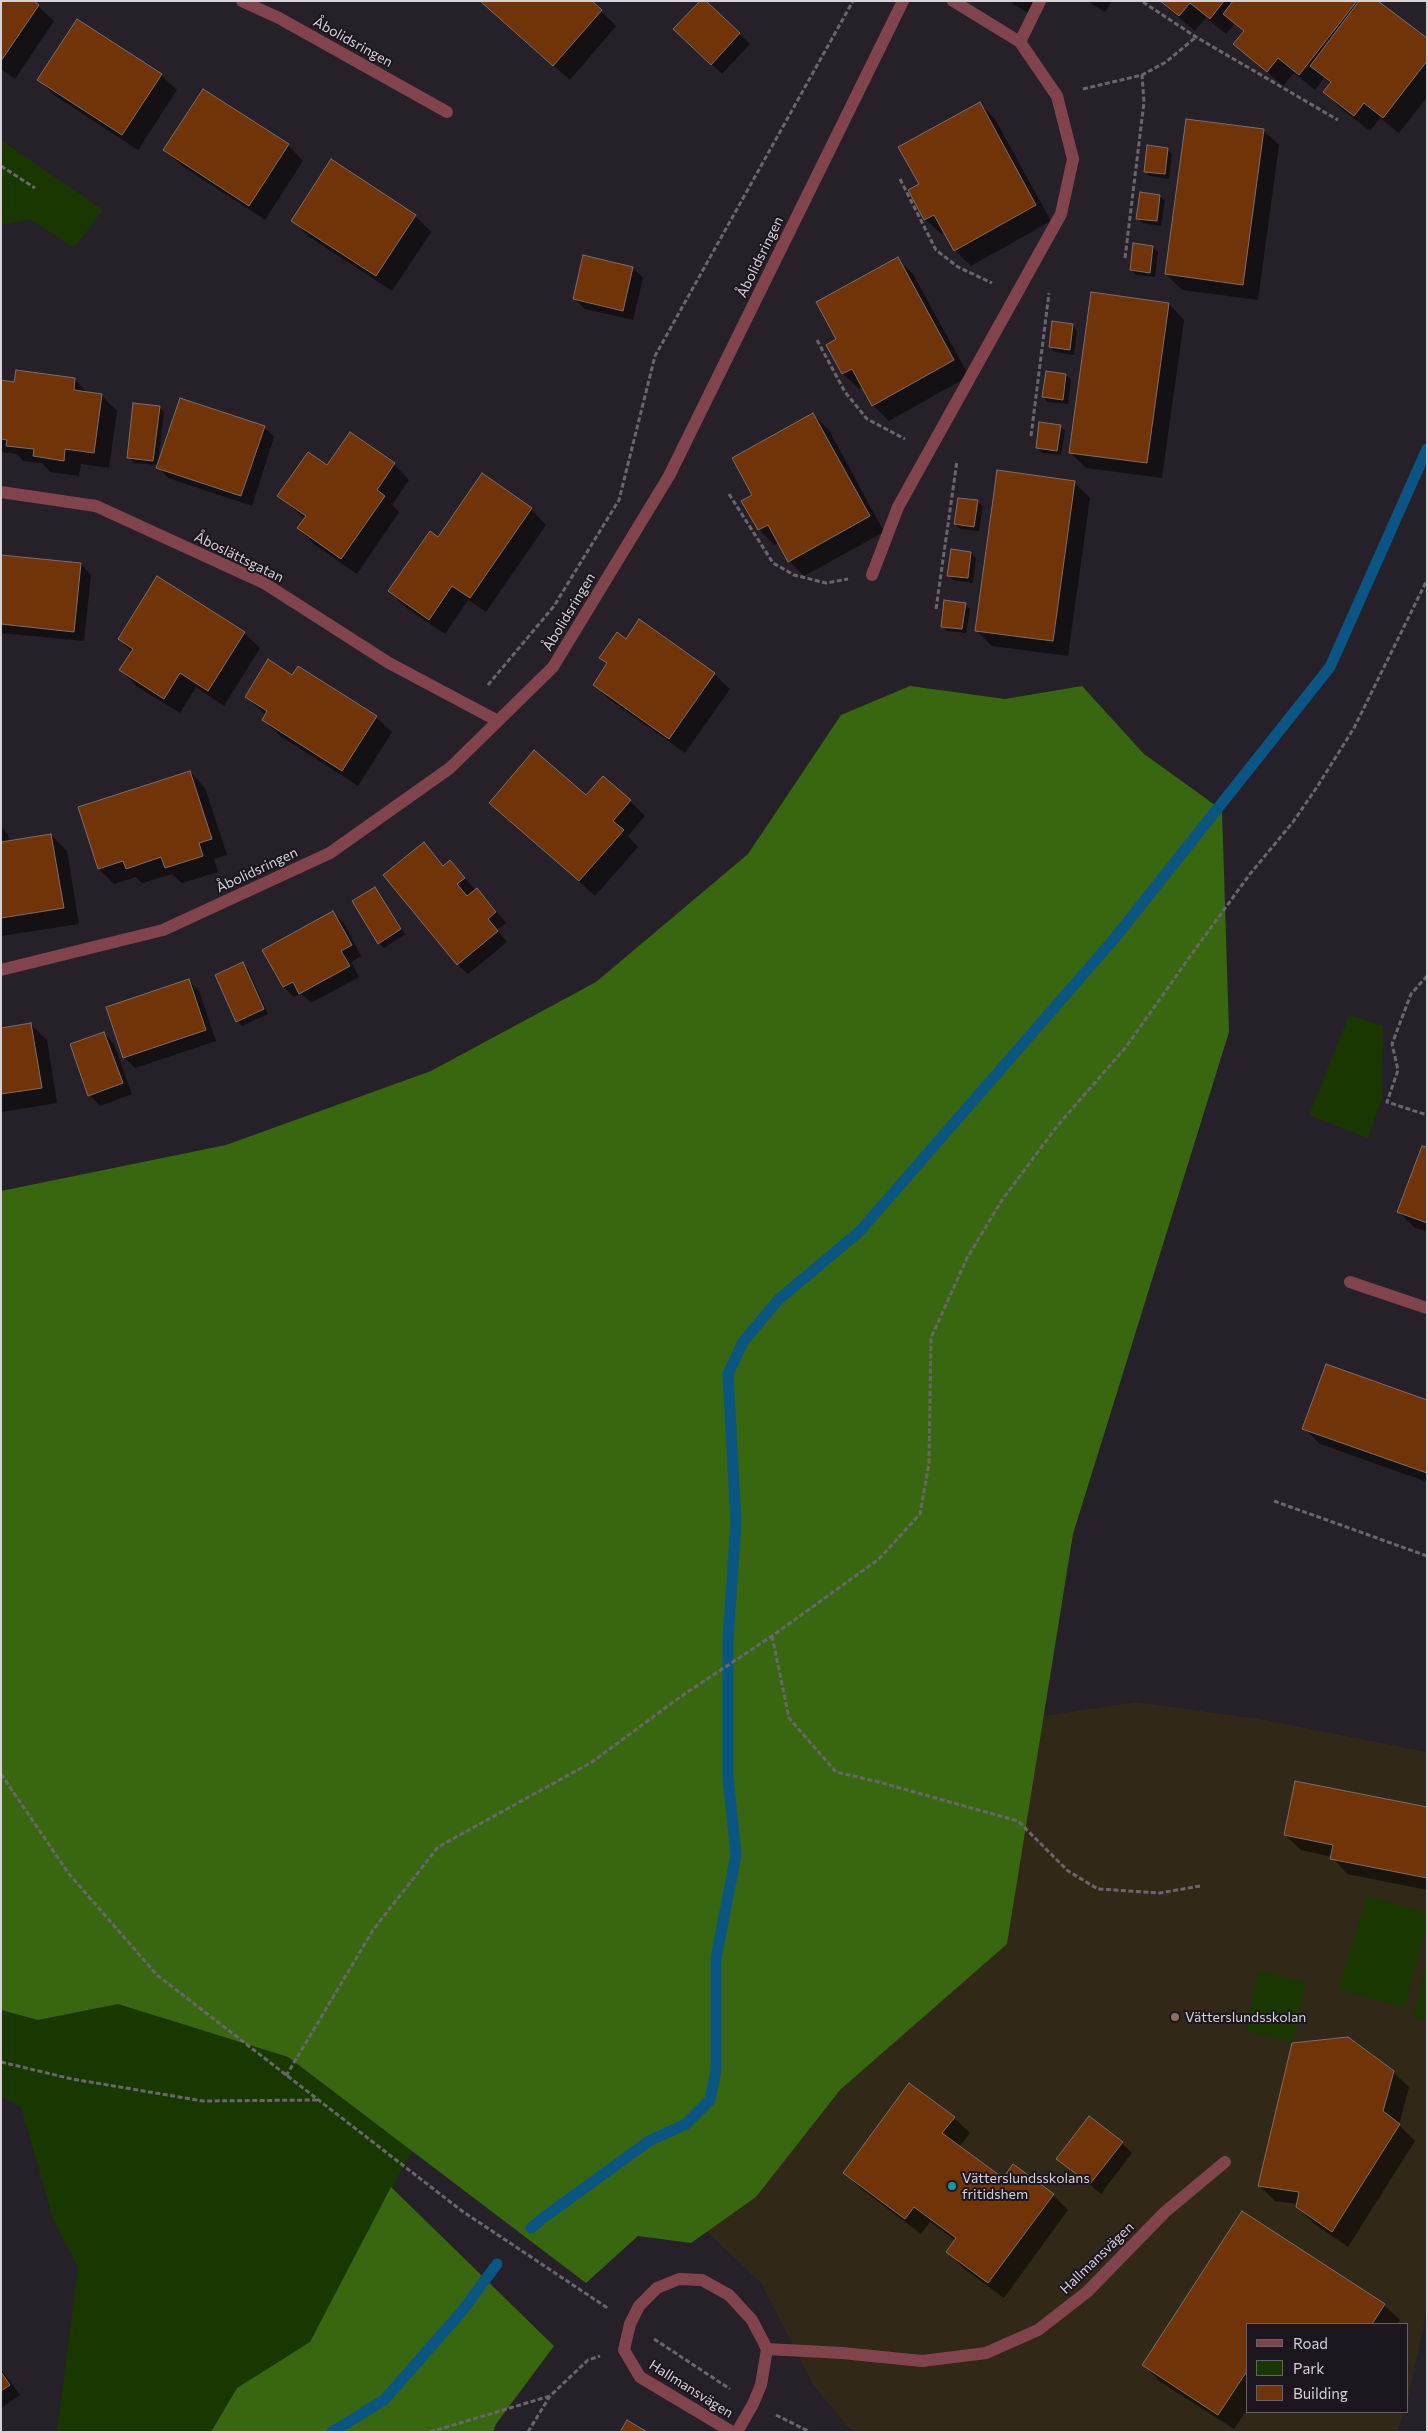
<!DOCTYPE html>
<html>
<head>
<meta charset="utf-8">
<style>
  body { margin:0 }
  #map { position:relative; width:1428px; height:2433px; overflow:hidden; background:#262028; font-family:Commissioner,sans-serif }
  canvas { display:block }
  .frame { position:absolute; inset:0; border:2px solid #d6d2d8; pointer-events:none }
  .legend { position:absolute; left:1246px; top:2323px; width:162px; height:90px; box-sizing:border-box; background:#1c161e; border:1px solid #666168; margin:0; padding:6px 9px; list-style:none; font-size:15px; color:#d6d2d8 }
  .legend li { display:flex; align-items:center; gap:10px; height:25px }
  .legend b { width:25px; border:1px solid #666168 }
</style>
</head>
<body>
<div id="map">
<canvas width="1428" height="2433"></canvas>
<div class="frame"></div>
<ul class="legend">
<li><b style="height:6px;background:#81444d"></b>Road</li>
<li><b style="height:14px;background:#193800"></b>Park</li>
<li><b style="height:14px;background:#713408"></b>Building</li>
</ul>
</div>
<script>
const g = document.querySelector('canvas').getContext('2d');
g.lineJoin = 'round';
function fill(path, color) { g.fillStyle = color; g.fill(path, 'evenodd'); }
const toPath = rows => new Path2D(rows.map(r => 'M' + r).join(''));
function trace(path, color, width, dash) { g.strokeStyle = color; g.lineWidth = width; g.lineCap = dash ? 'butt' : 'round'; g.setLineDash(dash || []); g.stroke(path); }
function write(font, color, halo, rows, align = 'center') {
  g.font = font + ' Commissioner,sans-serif'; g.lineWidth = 4; g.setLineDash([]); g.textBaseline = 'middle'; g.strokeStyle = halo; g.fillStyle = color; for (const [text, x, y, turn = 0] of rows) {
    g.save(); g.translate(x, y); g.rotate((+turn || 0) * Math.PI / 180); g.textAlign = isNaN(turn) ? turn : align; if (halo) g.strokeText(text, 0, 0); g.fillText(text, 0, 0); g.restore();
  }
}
fill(toPath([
  [1137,1702,1265,1720,1427,1752,1427,2309,1407,2404,1407,2324,1247,2324,1247,2412,1404,2412,1397,2432,856,2432,848,2427,814,2386,761,2283,706,2231,756,2197,840,2090,1007,1944,1043,1716]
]), '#312818');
fill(toPath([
  [1,140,103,210,74,248,30,219,1,225],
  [1349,1015,1383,1026,1382,1098,1368,1138,1309,1115],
  [1367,1896,1427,1913,1427,1926,1404,2008,1339,1989],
  [1427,1960,1427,2020,1414,2017],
  [1259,1971,1306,1982,1293,2042,1246,2031],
  [118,2004,287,2057,412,2151,310,2342,237,2388,211,2432,57,2432,78,2267,54,2222,21,2107,1,2097,1,2010,38,2020]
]), '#193800');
fill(toPath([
  [910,686,1005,699,1082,686,1144,754,1222,810,1229,1032,1073,1534,1007,1944,840,2090,756,2197,691,2243,638,2236,586,2283,288,2057,118,2004,38,2020,1,2010,1,1191,226,1145,431,1071,596,982,748,854,841,715],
  [391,2187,554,2346,496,2424,493,2432,211,2432,237,2388,310,2342]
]), '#386710');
fill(toPath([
  [1,1,38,6,54,21,15,79,1,69],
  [481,1,601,11,616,26,570,80],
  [704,1,750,44,722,74,685,39],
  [1009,1,1036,1,1028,13],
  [1087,1,1112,1,1105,12],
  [1159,1,1355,1,1427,40,1427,97,1399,133,1380,118,1370,131,1340,108,1325,92,1331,84,1324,78,1315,90,1294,73,1283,86,1235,44,1244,32,1235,23,1226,34,1206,18,1195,31],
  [161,75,177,90,138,150,54,95,38,79],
  [980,104,995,119,1051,221,971,266,955,250,945,232,941,234,925,219,920,185],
  [1263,130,1279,145,1258,300,1182,290,1166,274],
  [288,145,303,161,265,220,181,165,165,150],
  [1167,149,1172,154,1169,179,1150,176,1145,171],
  [1160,196,1165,201,1161,226,1142,223,1138,218],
  [415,216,431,232,392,291,308,236,293,220],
  [1153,247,1158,252,1155,277,1136,275,1131,270],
  [584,257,633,268,643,278,633,320,585,309,574,299],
  [897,259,913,274,969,376,889,421,873,405,863,387,859,389,843,374,828,345,838,340],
  [1169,304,1184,320,1162,478,1086,468,1070,452],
  [1072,325,1077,330,1074,355,1055,352,1050,347],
  [1066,375,1071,380,1068,404,1048,402,1043,397],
  [75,380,88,393,101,395,117,411,109,468,81,464,79,476,50,472,42,463,23,461,17,454,1,452,1,381,16,383],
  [159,407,164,412,158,462,264,427,274,437,252,506,168,478,158,467,159,465,134,463,129,458],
  [813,415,829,430,884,532,804,576,789,561,779,543,774,545,759,529,754,495],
  [1060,426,1065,431,1061,455,1042,453,1037,448],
  [394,464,409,480,392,505,399,512,357,574,314,544,298,528,305,519,279,496,327,467],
  [1074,482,1090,498,1068,656,992,646,976,630],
  [978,502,983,506,979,531,960,529,955,524],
  [531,509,546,525,486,612,468,600,445,634,405,607,390,591,438,538],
  [971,553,976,558,973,583,953,580,948,575],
  [1,556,81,564,91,575,84,641,1,633],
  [965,604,970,609,966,633,947,631,942,626],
  [244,633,260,648,224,706,196,687,180,713,136,686,121,670,132,652,119,639],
  [626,640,714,674,730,689,685,753,610,700,594,685,608,665,601,658],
  [293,676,376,717,392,732,358,786,279,735,263,720,266,715,246,697],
  [190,772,205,788,227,855,214,859,218,872,182,883,172,874,142,883,136,877,114,884,99,869],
  [586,797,630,801,645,816,628,836,638,847,595,896,491,803],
  [1,827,8,834,9,842,51,835,67,851,79,924,1,936],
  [424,844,444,866,450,861,476,891,487,900,506,923,497,930,507,942,468,974,457,964],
  [375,888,405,934,384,948,379,943],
  [333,913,344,923,361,956,351,962,359,977,311,1003,301,993,294,997,284,987,264,950],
  [243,964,248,969,268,1014,242,1026,237,1021],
  [189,981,199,991,216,1041,135,1068,124,1057],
  [31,1025,47,1040,57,1103,1,1112,1,1029],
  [104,1033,114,1044,132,1094,100,1106,90,1095,71,1045],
  [1427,1149,1427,1232,1414,1227,1399,1212],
  [1427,1401,1427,1482,1320,1444,1304,1428],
  [1427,1809,1427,1890,1347,1874,1332,1857,1301,1850,1285,1835],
  [1393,2072,1409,2087,1399,2125,1415,2141,1348,2247,1313,2223,1297,2207,1298,2204,1275,2201,1259,2185],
  [954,2118,970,2133,959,2147,1003,2180,1053,2195,1068,2210,1004,2298,963,2268,948,2252,956,2241,930,2222,921,2234,860,2188,844,2173],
  [1122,2143,1132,2153,1101,2194,1058,2158],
  [1243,2213,1384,2305,1400,2320,1397,2324,1247,2324,1247,2410,1234,2429,1159,2381,1144,2365],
  [1,2369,20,2395,1,2408]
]), '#0007');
trace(toPath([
  [531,2228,543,2218,649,2141,686,2124,710,2100,716,2070,716,1958,736,1855,728,1777,728,1639,736,1523,728,1374,743,1342,778,1300,860,1231,1114,939,1330,667,1427,449],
  [332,2432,384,2400,462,2311,497,2264]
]), '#095583', 11);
const building = toPath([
  [1,1,34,1,39,5,1,61,1,1],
  [480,1,592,1,602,10,553,66,480,1],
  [700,1,706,1,740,33,711,65,673,29,700,1],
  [1160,1,1224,1,1210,19,1190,3,1179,16,1160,1],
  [1233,1,1357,1,1299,75,1278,58,1267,72,1233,44,1244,31,1223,14,1233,1],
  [1359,1,1378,1,1427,38,1427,61,1383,118,1364,103,1354,116,1323,92,1331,82,1310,66,1359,1],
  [77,19,162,74,122,135,37,80,77,19],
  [203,89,289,144,249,206,163,150,203,89],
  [980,102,1036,205,954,251,934,215,924,220,908,190,919,184,898,147,980,102],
  [1186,119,1264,129,1243,285,1165,274,1186,119],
  [1147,145,1168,148,1165,174,1144,172,1147,145],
  [331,159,416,215,376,276,291,221,331,159],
  [1140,192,1160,195,1157,221,1136,219,1140,192],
  [1133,243,1153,246,1150,273,1130,270,1133,243],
  [583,255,633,267,623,311,573,299,583,255],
  [898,257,954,360,872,406,852,369,842,374,826,345,836,339,816,302,898,257],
  [1091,292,1169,303,1147,463,1069,453,1091,292],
  [1052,321,1073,324,1070,350,1049,347,1052,321],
  [16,370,75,378,74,390,102,394,94,453,65,449,64,461,33,456,34,449,6,446,7,440,1,439,1,380,14,382,16,370],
  [1046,371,1066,374,1063,400,1042,397,1046,371],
  [180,398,265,426,241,496,156,468,180,398],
  [133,403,160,406,153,461,127,458,133,403],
  [813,413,870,516,788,562,768,525,758,530,741,501,752,495,732,458,813,413],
  [1039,422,1061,425,1057,451,1036,448,1039,422],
  [350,432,395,463,377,490,385,496,341,559,297,528,306,516,277,496,308,452,327,465,350,432],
  [997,470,1075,481,1053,641,975,631,997,470],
  [482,473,532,508,470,598,452,586,429,620,388,591,430,531,438,537,482,473],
  [958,498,978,500,974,527,954,524,958,498],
  [951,549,971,552,968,578,947,576,951,549],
  [1,555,81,563,74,632,1,624,1,555],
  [157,576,245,632,208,691,180,673,164,699,119,670,133,649,118,639,157,576],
  [944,600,966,603,962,629,941,627,944,600],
  [639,619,715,673,669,739,593,685,607,663,599,658,617,632,626,639,639,619],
  [268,659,292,675,298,666,377,716,342,771,262,720,267,711,245,697,268,659],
  [534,750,586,795,603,776,631,800,613,821,624,830,579,881,489,803,534,750],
  [190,771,212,839,199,843,203,856,165,868,161,857,126,869,123,861,98,869,78,807,190,771],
  [51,834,64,908,1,918,1,842,51,834],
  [424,842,443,866,450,860,465,878,457,884,467,896,477,888,496,912,488,919,498,931,457,965,383,875,424,842],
  [375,887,401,929,378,944,352,901,375,887],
  [333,911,352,945,341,951,350,966,299,994,293,982,283,987,262,950,333,911],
  [243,962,264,1009,236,1022,215,975,243,962],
  [189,979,206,1030,123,1058,106,1007,189,979],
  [31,1023,42,1088,1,1094,1,1028,31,1023],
  [104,1032,123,1083,88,1096,70,1044,104,1032],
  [1422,1146,1427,1147,1427,1223,1397,1212,1422,1146],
  [1326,1364,1427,1400,1427,1473,1302,1429,1326,1364],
  [1295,1781,1427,1807,1427,1878,1330,1859,1333,1845,1284,1835,1295,1781],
  [1348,2037,1394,2071,1383,2111,1400,2124,1332,2232,1296,2207,1299,2192,1258,2186,1292,2043,1348,2037],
  [909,2083,955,2117,942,2133,1003,2178,1013,2164,1054,2194,988,2283,946,2252,956,2238,914,2207,905,2219,843,2173,909,2083],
  [1089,2116,1123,2142,1090,2184,1056,2159,1089,2116],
  [1242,2211,1385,2304,1372,2324,1247,2324,1247,2371,1218,2415,1142,2365,1242,2211],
  [1,2372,10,2385,1,2391,1,2372],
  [627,2420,647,2432,620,2432,627,2420]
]);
fill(building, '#713408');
trace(building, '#7b6f69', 1);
trace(toPath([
  [1143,2,1196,37,1338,120],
  [1083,89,1142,75,1166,62,1196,37],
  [1,166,35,188],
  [900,179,936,250,958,267,992,283],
  [1125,258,1144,102,1142,75],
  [817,340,845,392,867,419,905,439],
  [1031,436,1049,293],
  [729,494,773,563,794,575,826,583,848,579],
  [936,609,957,461],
  [488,685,554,606,619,500,655,356,853,1],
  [1427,976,1411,994,1392,1044,1398,1070,1387,1102,1427,1115],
  [1274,1501,1427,1556],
  [772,1636,789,1718,836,1772,875,1781,1018,1821,1068,1871,1098,1889,1160,1893,1200,1886],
  [1,1774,69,1874,157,1975,462,2211,609,2309],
  [1,2062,72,2079,203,2101,317,2100],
  [286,2076,373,1930,438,1847,592,1762,680,1697,772,1636,879,1559,920,1514,929,1463,931,1338,967,1258,1002,1200,1058,1125,1126,1047,1191,955,1250,874,1293,822,1317,787,1354,728,1427,580],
  [654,2339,730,2389],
  [776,2415,810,2432],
  [430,2432,550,2396],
  [528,2432,550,2396,588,2360,600,2356]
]), '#6b666d', 3, [5, 2.5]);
trace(toPath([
  [1020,42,1040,1],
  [767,2349,842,2353,922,2361,986,2353,1038,2330,1087,2292,1165,2212,1225,2162]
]), '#81444d', 12);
trace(toPath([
  [242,1,279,18,447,112],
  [1,492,96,506,264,583,389,663,498,721],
  [872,575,898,507,1061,214,1073,159,1057,96,1020,42,953,1],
  [1,970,163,930,330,853,450,768,553,667,669,476,903,1],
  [1350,1282,1427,1308],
  [732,2432,640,2377,624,2350,630,2324,639,2306,657,2288,679,2279,702,2280,729,2295,752,2320,767,2349,761,2385,753,2404,737,2432]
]), '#81444d', 12);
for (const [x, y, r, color] of [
  [1175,2017,5,"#8d6e63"],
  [952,2186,5,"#0f9aa8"]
]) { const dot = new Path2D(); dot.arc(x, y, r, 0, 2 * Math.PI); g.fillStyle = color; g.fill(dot); trace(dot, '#1c161e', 2); }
write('14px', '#d6d2d8', '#1c161e', [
  ["Åbolidsringen",353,42,29],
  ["Åbolidsringen",760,257,-64],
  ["Åboslättsgatan",239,557,26],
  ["Åbolidsringen",569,612,-59],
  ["Åbolidsringen",257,870,-25],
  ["Hallmansvägen",1097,2258,-44],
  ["Hallmansvägen",691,2389,32]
]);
write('14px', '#d6d2d8', '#1c161e', [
  ["Vätterslundsskolan",1185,2017],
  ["Vätterslundsskolans",962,2178],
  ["fritidshem",962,2194]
], 'left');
</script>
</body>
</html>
